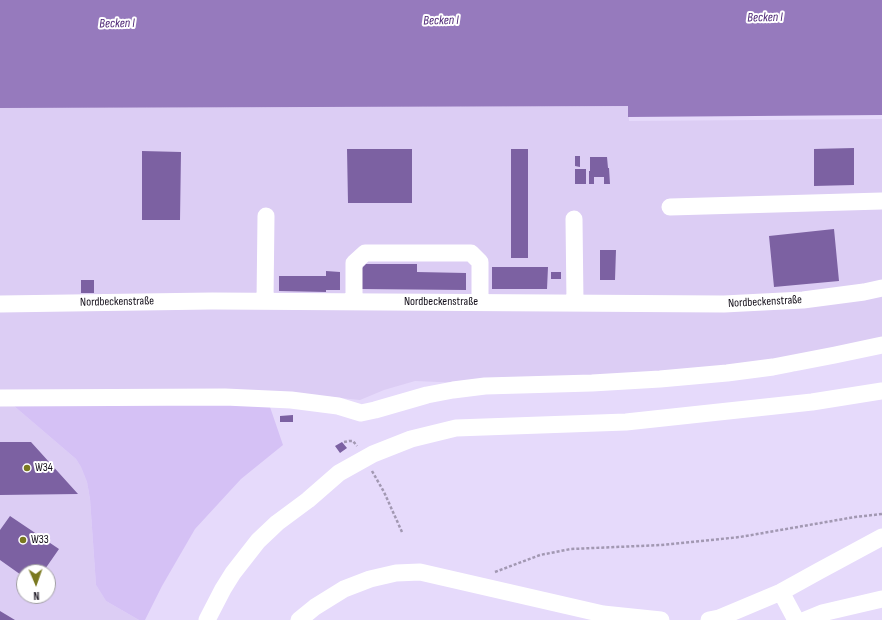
<!DOCTYPE html>
<html>
<head>
<meta charset="utf-8">
<style>
  body { margin:0 }
  #map { position:relative; width:882px; height:620px; overflow:hidden; background:#e6dafb; font-family:"Sofia Sans Condensed",sans-serif }
  canvas { display:block }
  .north { position:absolute; left:16px; top:564px; width:40px; height:40px; box-sizing:border-box; background:#fff; border:1px solid #a09ea3; border-radius:50%; rotate:178deg; font-size:11px; font-weight:700; line-height:16px; text-align:center; color:#120d18 }
  .north::after { content:''; display:block; margin:auto; width:14px; height:18px; background:#7a7920; clip-path:polygon(50% 0,100% 100%,50% 72%,0 100%) }
</style>
</head>
<body>
<div id="map">
<canvas width="882" height="620"></canvas>
<div class="north">N</div>
</div>
<script>
const g = document.querySelector('canvas').getContext('2d');
g.lineJoin = 'round';
function fill(path, color) { g.fillStyle = color; g.fill(path, 'evenodd'); }
const toPath = rows => new Path2D(rows.map(r => 'M' + r).join(''));
function trace(path, color, width, dash) { g.strokeStyle = color; g.lineWidth = width; g.lineCap = dash ? 'butt' : 'round'; g.setLineDash(dash || []); g.stroke(path); }
function write(font, color, halo, rows, align = 'center') {
  g.font = font + ' "Sofia Sans Condensed",sans-serif'; g.lineWidth = 4; g.setLineDash([]); g.textBaseline = 'middle'; g.strokeStyle = halo; g.fillStyle = color; for (const [text, x, y, turn = 0] of rows) {
    g.save(); g.translate(x, y); g.rotate((+turn || 0) * Math.PI / 180); g.textAlign = isNaN(turn) ? turn : align; if (halo) g.strokeText(text, 0, 0); g.fillText(text, 0, 0); g.restore();
  }
}
fill(toPath([
  [628,106,629,121,882,119,882,352,805,368,793,372,777,372,462,383,415,381,384,390,360,400,292,393,0,393,0,108],
  [0,406,14,406,76,459,81,467,87,482,90,499,96,585,106,601,139,620,0,620],
  [24,572,48,572,48,596,24,596]
]), '#dccdf4');
fill(toPath([
  [208,403,270,407,283,445,241,479,195,529,162,586,145,620,139,620,106,601,96,585,90,499,87,482,81,467,76,459,14,406]
]), '#d5c1f5');
fill(toPath([
  [0,0,882,0,882,115,628,117,628,106,0,108]
]), '#967abd');
fill(toPath([
  [854,148,854,185,814,186,814,149],
  [347,149,412,149,412,203,348,203],
  [511,149,528,149,528,258,511,258],
  [142,151,181,152,180,220,142,220],
  [575,156,580,156,580,167,575,166],
  [590,157,607,157,608,168,609,168,610,184,604,184,604,177,594,177,594,184,589,184,589,171,590,171],
  [575,169,586,169,586,184,575,184],
  [834,229,839,281,774,287,769,236],
  [600,250,616,250,615,280,600,280],
  [366,264,417,264,417,272,466,273,466,290,361,289,361,269],
  [492,267,548,267,547,289,492,289],
  [326,271,340,272,340,290,326,290,326,292,279,291,279,276,326,276],
  [551,272,561,272,561,279,551,279],
  [81,280,94,280,94,293,81,293],
  [293,415,293,422,280,422,280,416],
  [0,442,31,442,78,494,0,495],
  [342,442,347,448,340,453,335,446],
  [10,516,59,549,43,572,24,572,24,577,0,560,0,530],
  [0,611,15,620,0,620]
]), '#7c61a2');
trace(toPath([
  [344,442,349,441,353,441,357,446],
  [372,471,384,492,402,532],
  [495,572,540,555,571,549,661,545,740,537,855,517,882,514]
]), '#a298b2', 2.5, [3, 2]);
trace(toPath([
  [670,207,882,201],
  [574,219,575,302],
  [265,301,266,216],
  [354,301,354,263,365,253,471,253,480,262,480,302],
  [0,304,212,301,724,304,803,300,864,292,882,288],
  [0,398,225,397,291,400,338,406,361,413,375,410,427,395,453,390,485,386,592,383,660,379,727,373,773,367,835,355,882,345],
  [781,592,796,620],
  [207,620,223,589,233,573,258,541,277,523,308,500,339,473,373,454,411,439,456,428,626,422,812,402,882,391],
  [299,620,315,607,344,589,370,579,396,573,420,572,603,614,661,620],
  [709,620,719,618,781,592,819,571,882,537],
  [805,620,822,613,882,599]
]), '#fff', 17);
for (const [x, y, r, color] of [
  [27,468,4,"#7a7920"],
  [23,540,4,"#7a7920"]
]) { const dot = new Path2D(); dot.arc(x, y, r, 0, 2 * Math.PI); g.fillStyle = color; g.fill(dot); trace(dot, '#fff', 1.5); }
write('12px', '#120d18', '#fff', [
  ["Nordbeckenstraße",117,302,-1],
  ["Nordbeckenstraße",441,302],
  ["Nordbeckenstraße",765,302,-3]
]);
write('12px', '#120d18', '#fff', [
  ["W34",35,468],
  ["W33",31,540]
], 'left');
write('italic 13px', '#492273', '#fff', [
  ["Becken I",765,18,-1],
  ["Becken I",441,21,-1],
  ["Becken I",117,24,-1]
]);
</script>
</body>
</html>
